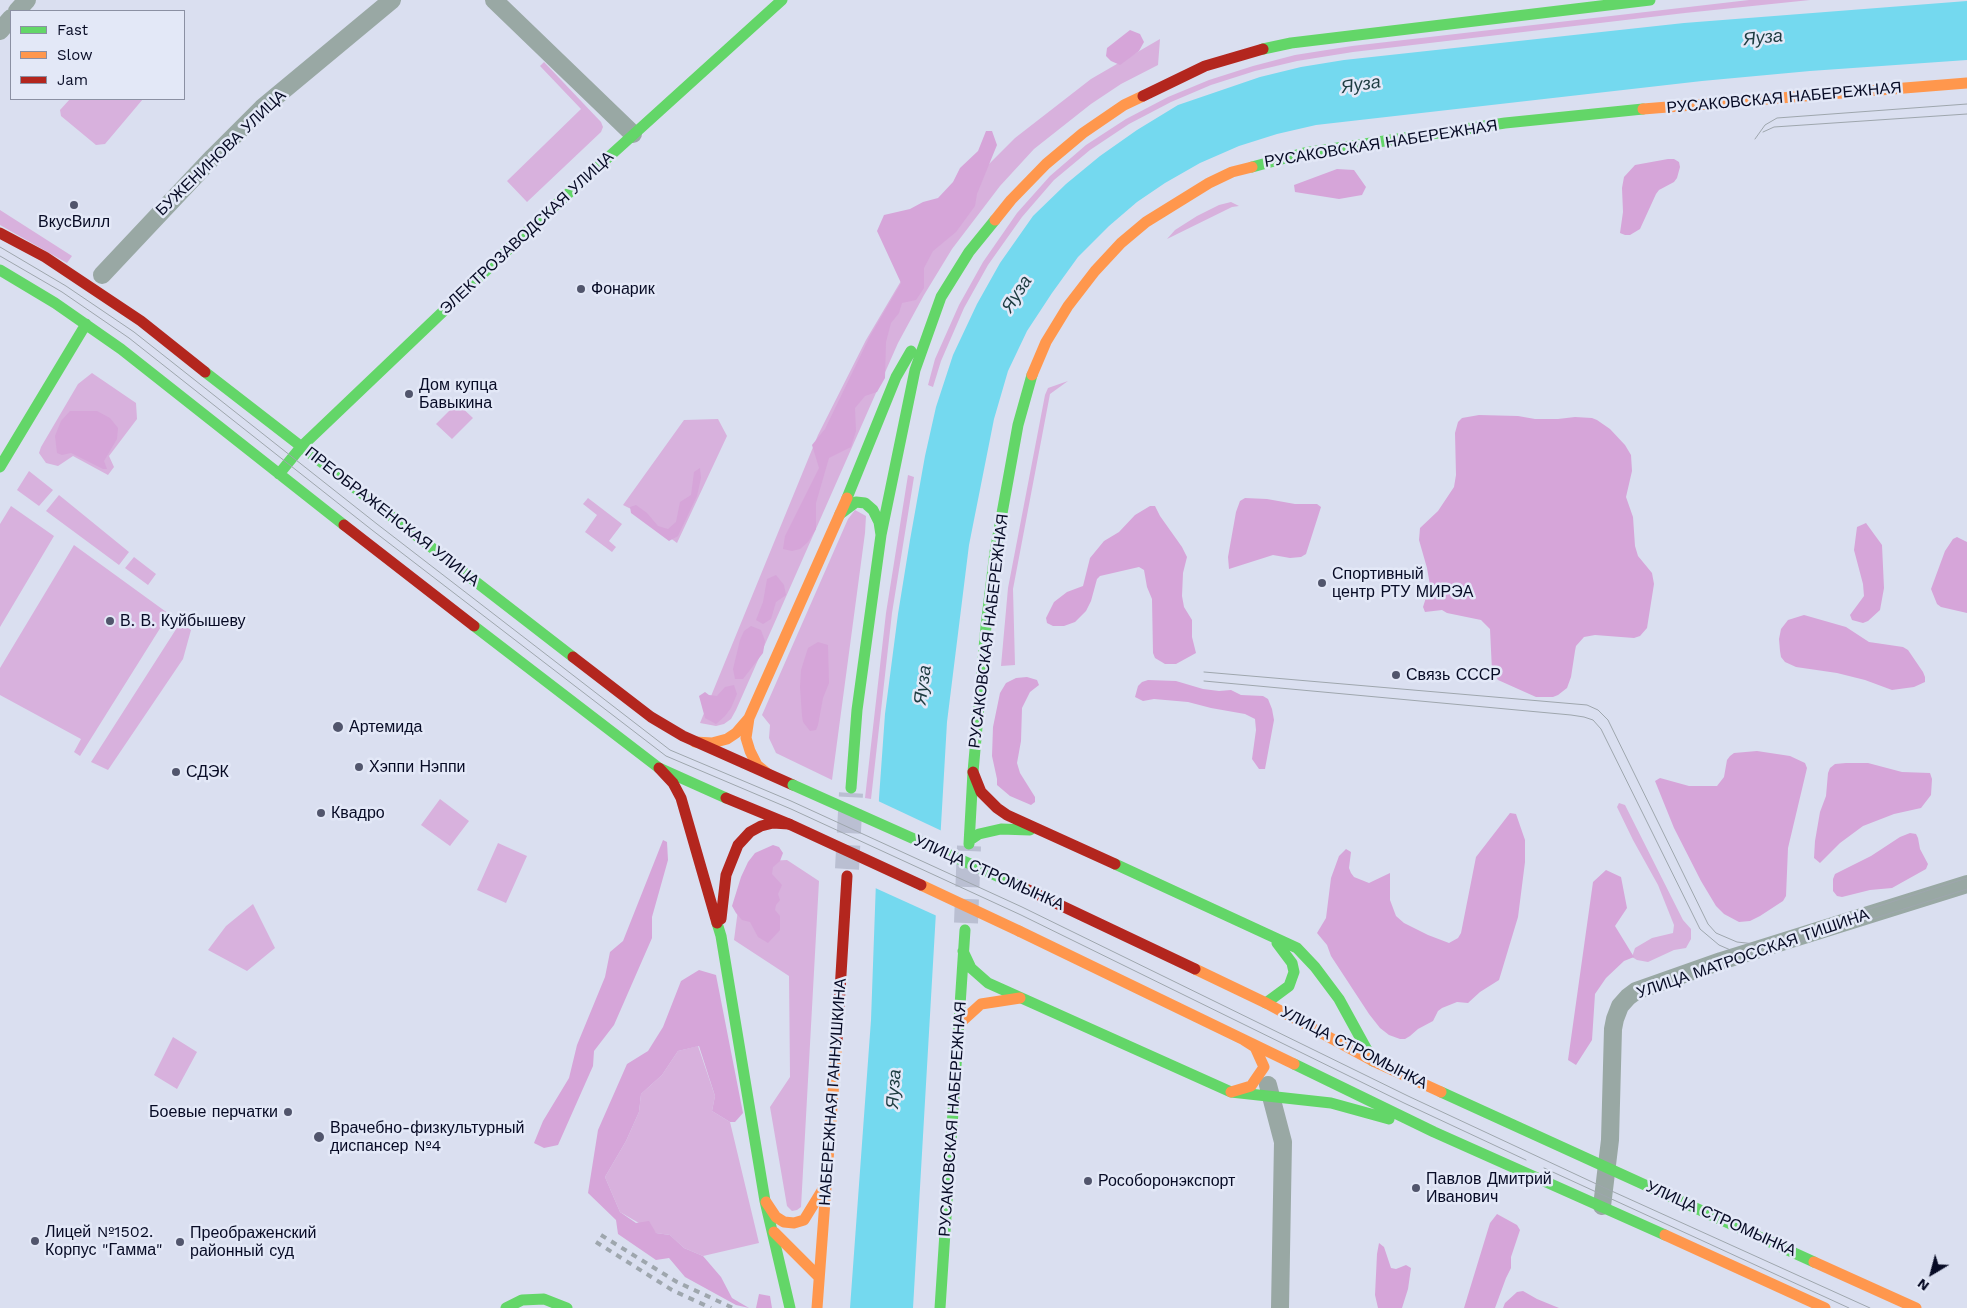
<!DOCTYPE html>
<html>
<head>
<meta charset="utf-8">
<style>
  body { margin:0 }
  #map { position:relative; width:1967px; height:1308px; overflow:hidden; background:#dadff0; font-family:"Work Sans",sans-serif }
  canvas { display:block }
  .legend { position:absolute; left:10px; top:10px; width:175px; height:90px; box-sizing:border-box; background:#e3e8f7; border:1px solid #8b90a3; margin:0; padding:6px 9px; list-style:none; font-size:15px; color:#070b25 }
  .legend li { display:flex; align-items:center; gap:10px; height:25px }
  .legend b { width:25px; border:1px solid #8b90a3 }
  .north { position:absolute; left:1907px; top:1248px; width:50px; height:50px; -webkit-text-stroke:4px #e3e8f7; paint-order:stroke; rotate:217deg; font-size:14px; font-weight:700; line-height:20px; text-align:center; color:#070b25 }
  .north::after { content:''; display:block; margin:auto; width:18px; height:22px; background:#070b25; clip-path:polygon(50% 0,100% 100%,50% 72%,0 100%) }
</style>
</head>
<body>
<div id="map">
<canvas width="1967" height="1308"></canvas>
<ul class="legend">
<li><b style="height:6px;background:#63d668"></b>Fast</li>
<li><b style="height:6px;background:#ff974d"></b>Slow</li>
<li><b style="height:6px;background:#b3261e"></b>Jam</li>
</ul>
<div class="north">N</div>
</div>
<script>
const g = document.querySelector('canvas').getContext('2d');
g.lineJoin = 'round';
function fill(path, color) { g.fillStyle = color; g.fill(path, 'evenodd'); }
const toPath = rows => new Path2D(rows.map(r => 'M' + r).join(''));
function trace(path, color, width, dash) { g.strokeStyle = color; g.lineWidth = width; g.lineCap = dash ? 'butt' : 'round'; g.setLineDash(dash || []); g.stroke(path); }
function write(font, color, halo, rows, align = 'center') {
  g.font = font + ' "Work Sans",sans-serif'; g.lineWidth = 5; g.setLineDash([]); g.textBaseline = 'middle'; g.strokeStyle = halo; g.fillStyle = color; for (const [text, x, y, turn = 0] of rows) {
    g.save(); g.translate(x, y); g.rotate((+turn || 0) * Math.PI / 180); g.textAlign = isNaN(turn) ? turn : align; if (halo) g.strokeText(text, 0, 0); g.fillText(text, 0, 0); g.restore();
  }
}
fill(toPath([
  [1749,0,1810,0,1685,13,1353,52,1297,61,1255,71,1211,85,1171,102,1129,124,1090,150,1054,180,1022,217,988,265,964,308,941,361,933,387,928,385,935,359,959,305,983,262,1017,213,1050,176,1086,145,1126,119,1168,97,1209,80,1253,66,1295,55,1352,46],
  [1160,39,1158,65,1121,84,1091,104,1034,149,1000,186,952,249,924,295,898,343,736,710,731,719,724,724,716,726,700,723,818,435,866,340,927,237,971,182,1015,138,1091,79],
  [544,62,601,122,603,127,601,132,527,202,507,181,581,109,540,66],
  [70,99,143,99,105,144,96,145,61,116,60,110],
  [1231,202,1239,206,1232,207,1167,239,1175,230,1197,216,1219,205],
  [0,210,72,256,67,263,0,225],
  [92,373,136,403,137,419,109,456,114,467,108,475,73,456,58,466,46,463,39,453,41,447,78,384],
  [1068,381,1050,394,1013,589,1015,665,1001,666,1008,588,1045,395,1048,388],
  [457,403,473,418,452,439,436,424],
  [718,419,727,436,677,543,631,509,623,505,684,420],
  [29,471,53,490,39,506,17,490],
  [908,475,914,477,892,613,871,799,865,798,886,613],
  [59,495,129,552,119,565,46,511],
  [588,498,622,524,609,541,616,547,612,552,585,532,597,515,583,504],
  [11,506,54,536,0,627,0,524],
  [855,510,866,516,865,533,832,780,776,753,769,738,770,725,762,715,848,519],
  [74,545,169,614,80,756,74,752,81,739,0,695,0,668],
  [134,557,156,574,148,585,125,568],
  [180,623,191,630,183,659,108,770,91,762],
  [440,799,469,821,450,846,421,825],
  [1619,803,1625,805,1683,920,1691,929,1691,939,1686,948,1674,950,1648,962,1637,960,1632,957,1635,948,1652,938,1673,933,1674,925,1658,885,1633,840,1617,807],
  [498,843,527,856,506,903,477,890],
  [787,860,819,881,801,1207,797,1210,792,1211,787,1206,770,1107,790,1077,789,976,734,940,739,902,768,861],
  [253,904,275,948,247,971,208,950,226,926],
  [173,1037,197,1052,177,1089,154,1075],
  [698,1046,715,1096,712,1111,730,1122,759,1243,703,1256,684,1248,670,1235,656,1233,620,1212,605,1177,626,1141,639,1112,641,1094,662,1075,678,1051]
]), '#d8b1dd');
fill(toPath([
  [1130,30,1140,34,1144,42,1139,51,1120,65,1111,61,1106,56,1107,48],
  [986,131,992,131,997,145,977,194,975,206,956,232,933,251,924,268,924,288,916,300,902,303,899,313,891,323,886,342,885,378,877,392,865,396,855,408,856,431,851,447,829,458,816,503,816,529,808,542,800,549,792,551,783,549,785,536,819,468,812,445,825,429,870,336,901,283,877,231,884,215,910,209,923,202,938,198,953,182,960,168,978,151],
  [1668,159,1674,159,1679,162,1680,167,1677,178,1674,182,1659,190,1656,194,1640,229,1630,235,1625,235,1620,233,1623,212,1622,188,1624,177,1635,165],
  [1337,169,1354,170,1366,187,1362,195,1339,199,1295,192,1294,185],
  [70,411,97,411,110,418,118,428,117,439,104,461,107,469,103,469,71,453,62,455,57,453,55,436,61,421],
  [1479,415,1518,416,1535,419,1558,419,1575,417,1592,418,1597,420,1610,429,1625,445,1631,455,1632,471,1626,497,1633,517,1635,546,1638,556,1652,573,1654,584,1647,628,1640,636,1634,638,1595,635,1584,637,1576,646,1575,651,1571,677,1567,688,1558,695,1553,697,1536,697,1498,680,1492,671,1490,629,1481,620,1447,613,1442,610,1425,612,1423,607,1430,585,1427,568,1419,540,1420,528,1438,511,1454,487,1456,475,1455,433,1458,422,1462,418],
  [700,468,701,478,697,496,678,536,669,541,631,513,630,507,636,505,647,513,658,526,668,529,676,522,680,502,691,495,694,472],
  [1245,498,1267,499,1295,504,1317,504,1321,507,1306,554,1301,557,1290,558,1273,555,1229,569,1228,557,1236,512,1240,501],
  [1150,506,1155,506,1160,516,1182,547,1187,557,1183,573,1182,596,1184,607,1192,620,1192,637,1196,653,1176,664,1165,664,1155,658,1153,653,1152,599,1147,587,1144,570,1139,567,1100,576,1097,579,1091,601,1086,611,1075,622,1064,626,1053,626,1047,623,1046,618,1054,602,1067,592,1083,586,1090,558,1104,541,1119,532,1135,515],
  [1866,523,1882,545,1884,588,1880,610,1868,621,1863,623,1852,620,1850,615,1864,596,1863,584,1854,550,1857,527],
  [1957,537,1967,542,1967,613,1941,607,1937,604,1931,589,1945,551,1953,539],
  [776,575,784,585,786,595,776,602,771,619,763,624,756,620,763,602,767,579],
  [1804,615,1846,627,1869,642,1903,647,1908,650,1923,672,1925,677,1925,682,1914,687,1892,690,1865,680,1837,673,1796,667,1785,662,1781,657,1780,651,1779,639,1781,629,1788,620],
  [751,626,761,630,765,641,763,653,743,679,735,679,733,669,740,640,744,631],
  [818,642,828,645,829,683,823,698,818,725,816,730,810,731,803,722,802,716,800,687,801,670,808,648],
  [1027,677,1037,680,1039,685,1030,692,1022,708,1021,741,1017,763,1020,773,1035,797,1035,802,1031,805,1010,796,997,785,997,779,992,756,993,727,1000,693,1006,683,1016,678],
  [1148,680,1176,681,1203,689,1219,691,1231,690,1241,695,1263,696,1268,699,1272,709,1274,720,1265,769,1259,769,1252,759,1256,730,1255,719,1245,714,1211,708,1188,702,1154,699,1143,701,1135,697,1138,686,1142,682],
  [734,685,737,694,731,708,725,716,716,724,705,718,699,696,705,692,709,695,717,696,725,687],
  [1757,751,1790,756,1805,763,1807,768,1788,848,1786,896,1783,901,1760,916,1750,921,1739,922,1724,914,1716,906,1701,881,1674,828,1655,781,1660,778,1689,786,1717,786,1724,777,1727,760,1730,756,1734,753],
  [1846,763,1868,763,1902,772,1930,773,1932,779,1931,795,1921,808,1894,814,1863,826,1840,843,1820,863,1814,858,1815,841,1820,812,1826,796,1828,773,1830,768,1835,764],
  [1510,813,1516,814,1525,840,1525,862,1518,917,1499,980,1480,992,1468,1003,1457,1002,1442,1008,1438,1011,1433,1021,1418,1029,1410,1036,1405,1039,1400,1039,1389,1035,1380,1028,1369,1014,1331,956,1327,945,1317,933,1326,918,1331,878,1339,856,1346,849,1351,852,1349,868,1351,873,1354,877,1369,883,1390,873,1390,900,1396,916,1404,923,1428,935,1449,943,1458,938,1461,933,1476,857],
  [1910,833,1916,834,1918,838,1920,849,1928,864,1926,869,1892,888,1870,890,1842,897,1837,896,1833,891,1833,879,1835,874,1871,856,1900,837],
  [663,840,667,842,668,860,652,917,652,938,614,1025,594,1051,593,1066,558,1145,544,1148,534,1143,543,1121,569,1078,577,1045,605,977,610,952,623,941],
  [773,845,779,847,783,853,780,861,773,867,772,874,782,885,778,894,780,900,776,905,775,910,780,916,780,930,768,943,758,937,750,922,742,920,736,913,732,906,741,877,748,862,755,853],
  [1606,870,1621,877,1627,908,1615,926,1634,957,1624,961,1606,978,1595,994,1592,1040,1576,1065,1568,1060,1593,882],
  [699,970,716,975,743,1113,735,1122,730,1122,712,1111,715,1096,699,1046,678,1051,662,1075,641,1094,639,1112,626,1141,605,1177,620,1212,636,1223,649,1221,656,1233,670,1235,684,1248,703,1256,721,1277,732,1298,749,1308,736,1305,685,1277,669,1258,656,1260,618,1234,616,1220,588,1193,598,1130,627,1064,648,1051,663,1027,681,981],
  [1497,1214,1517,1225,1520,1230,1511,1257,1511,1268,1506,1278,1495,1308,1464,1308,1490,1223],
  [1379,1243,1384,1247,1391,1268,1396,1269,1406,1265,1411,1268,1408,1289,1402,1308,1378,1308,1375,1295,1377,1254],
  [1523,1291,1537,1299,1559,1308,1503,1308,1505,1303,1517,1292],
  [759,1294,770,1296,772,1308,756,1308]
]), '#d6a5d9');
fill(toPath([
  [1967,1,1967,60,1810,71,1702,81,1316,125,1277,134,1239,146,1200,163,1165,183,1137,202,1109,226,1078,257,1052,293,1027,331,1008,371,994,419,969,545,947,722,913,1308,850,1308,871,1020,879,798,885,714,898,614,910,540,925,456,936,407,953,355,977,304,1000,263,1033,216,1066,184,1100,156,1137,130,1178,105,1260,77,1301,67,1344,60,1684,23]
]), '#74d9ef');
fill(toPath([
  [876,800,942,831,937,916,873,887]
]), '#dadff0');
trace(toPath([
  [847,869,851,793],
  [966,923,969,846]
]), '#babfd2', 24, [24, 12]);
trace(toPath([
  [494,0,633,134],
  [17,11,27,0],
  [0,31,11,18],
  [102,275,213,157,262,108,392,0],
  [1268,1085,1283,1142,1280,1308],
  [1602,1206,1610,1140,1613,1029,1615,1019,1620,1006,1628,997,1636,991,1721,961,1967,884]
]), '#99a8a4', 18);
trace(toPath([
  [1263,49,1291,43,1650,0],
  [1252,167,1304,153,1505,123,1643,109],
  [0,270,55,303,121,349,344,525],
  [205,372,573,657],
  [0,467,86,324],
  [279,474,301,447,538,221,782,0],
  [847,498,896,377,911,351],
  [840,514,856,502,865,503,873,510,879,522,881,535],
  [474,626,659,768,726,798],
  [851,788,857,710,881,535,915,370,941,297,969,252,995,220],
  [970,840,979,834,1001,829,1030,830],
  [969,844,973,772,986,626,995,552,1018,425,1032,375],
  [1115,864,1297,948,1315,967,1339,999,1373,1061],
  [717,923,721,936,765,1201,790,1308],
  [963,951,971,968,988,983,1231,1092,1331,1103,1389,1119],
  [1266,1003,1289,986,1294,972,1292,963,1277,943],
  [1294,1064,1434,1132,1665,1235],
  [1441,1092,1814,1262],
  [506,1308,522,1300,544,1299,567,1308],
  [940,1308,965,930]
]), '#63d668', 11);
trace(toPath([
  [1643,109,1967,83],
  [995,220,1011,200,1046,164,1083,133,1124,105,1143,96],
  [1032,375,1046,342,1068,306,1095,271,1121,243,1146,222,1209,183,1232,172,1252,167],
  [695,742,712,743,727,739,736,733,749,718],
  [768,774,757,765,750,751,746,738,749,718,847,498],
  [1019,931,1294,1064],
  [1195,969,1266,1003,1373,1061,1441,1092],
  [959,1024,981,1004,1020,998],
  [1231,1092,1251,1086,1264,1067,1255,1047,1244,1040],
  [766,1202,776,1217,784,1222,794,1223,804,1220,823,1189],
  [774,1232,819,1277],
  [1665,1235,1825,1308],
  [1814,1262,1916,1308],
  [817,1308,837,1040]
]), '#ff974d', 11);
trace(toPath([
  [1143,96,1205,66,1263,49],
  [0,233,45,257,141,321,205,372],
  [344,525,474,626],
  [573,657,651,717,683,736,793,785],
  [659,768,673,783,681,798,717,923],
  [973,772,981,792,997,808,1007,815,1115,864],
  [726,798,789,824],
  [1024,888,1195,969],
  [721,919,726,875,738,845,750,832,761,826,773,823,789,824],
  [837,1040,847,876]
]), '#b3261e', 11);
trace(toPath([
  [1763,132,1774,127,1967,114],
  [1755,139,1765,125,1777,118,1967,104],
  [0,247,66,286,134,332,377,524,670,750,791,801,1022,907,1408,1096,1605,1188,1870,1308],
  [0,256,62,292,129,338,372,530,666,756,791,809,1021,915,1404,1103,1526,1160],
  [1204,672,1587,705,1598,710,1608,720,1708,924,1716,933,1737,942,1755,944,1765,942,1967,878],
  [1204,681,1571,715,1584,717,1593,720,1601,729,1700,929,1719,945,1735,952,1758,954,1768,952,1967,889],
  [1544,1168,1849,1308]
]), '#9ea6ad', 1);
trace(toPath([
  [601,1235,677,1282,733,1308],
  [596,1242,672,1290,711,1308]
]), '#9ea6ad', 4, [6, 6]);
trace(toPath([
  [793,785,1024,888]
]), '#63d668', 11);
trace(toPath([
  [921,885,1019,931]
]), '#ff974d', 11);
trace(toPath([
  [789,824,921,885]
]), '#b3261e', 11);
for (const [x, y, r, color] of [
  [74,205,5,"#51556c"],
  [581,289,5,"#51556c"],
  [409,394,5,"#51556c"],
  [1322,583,5,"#51556c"],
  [110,621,5,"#51556c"],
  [1396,675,5,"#51556c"],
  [338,727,6,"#51556c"],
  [359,767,5,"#51556c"],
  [176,772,5,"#51556c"],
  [321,813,5,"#51556c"],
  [288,1112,5,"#51556c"],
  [319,1137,6,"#51556c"],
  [1088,1181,5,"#51556c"],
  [1416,1188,5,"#51556c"],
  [35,1241,5,"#51556c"],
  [180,1242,5,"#51556c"]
]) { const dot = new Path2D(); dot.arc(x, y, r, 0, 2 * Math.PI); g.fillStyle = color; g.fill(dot); trace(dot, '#e3e8f7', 2); }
write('16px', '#070b25', '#e3e8f7', [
  ["РУСАКОВСКАЯ НАБЕРЕЖНАЯ",1784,98,-5],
  ["РУСАКОВСКАЯ НАБЕРЕЖНАЯ",1381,144,-9],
  ["БУЖЕНИНОВА УЛИЦА",221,153,-44],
  ["ЭЛЕКТРОЗАВОДСКАЯ УЛИЦА",527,233,-43],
  ["ПРЕОБРАЖЕНСКАЯ УЛИЦА",392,517,38],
  ["РУСАКОВСКАЯ НАБЕРЕЖНАЯ",989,631,-83],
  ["УЛИЦА СТРОМЫНКА",989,873,24],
  ["УЛИЦА МАТРОССКАЯ ТИШИНА",1753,954,-19],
  ["УЛИЦА СТРОМЫНКА",1354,1048,27],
  ["НАБЕРЕЖНАЯ ГАННУШКИНА",833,1092,-86],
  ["РУСАКОВСКАЯ НАБЕРЕЖНАЯ",953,1119,-86],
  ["УЛИЦА СТРОМЫНКА",1721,1219,24]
]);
write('16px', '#070b25', '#e3e8f7', [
  ["ВкусВилл",74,222,"center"],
  ["Фонарик",591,289],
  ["Дом купца",419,385],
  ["Бавыкина",419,403],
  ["Спортивный",1332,574],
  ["центр РТУ МИРЭА",1332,592],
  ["В. В. Куйбышеву",120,621],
  ["Связь СССР",1406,675],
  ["Артемида",349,727],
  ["Хэппи Нэппи",369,767],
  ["СДЭК",186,772],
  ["Квадро",331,813],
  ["Боевые перчатки",278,1112,"right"],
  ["Врачебно-физкультурный",330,1128],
  ["диспансер №4",330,1146],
  ["Павлов Дмитрий",1426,1179],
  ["Иванович",1426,1197],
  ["Рособоронэкспорт",1098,1181],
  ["Лицей №1502.",45,1232],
  ["Корпус \"Гамма\"",45,1250],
  ["Преображенский",190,1233],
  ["районный суд",190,1251]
], 'left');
write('italic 18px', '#1d3b40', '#e3e8f7', [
  ["Яуза",1763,38,-6],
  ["Яуза",1361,85,-9],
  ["Яуза",1017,294,-57],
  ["Яуза",923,685,-82],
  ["Яуза",894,1089,-86]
]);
</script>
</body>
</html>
